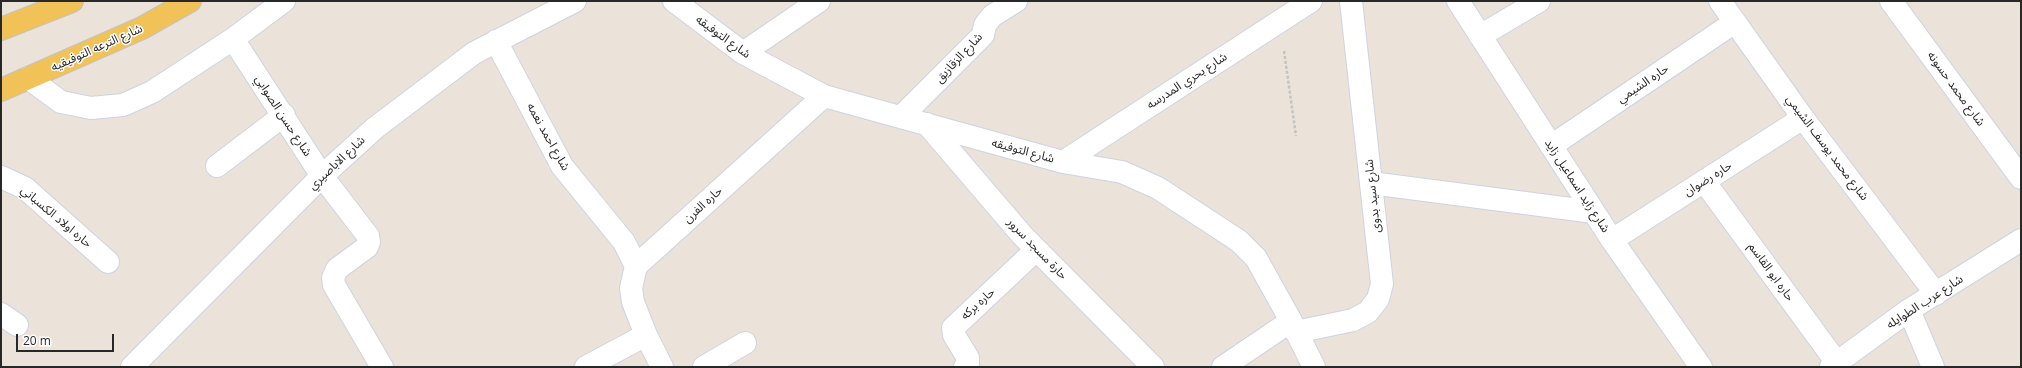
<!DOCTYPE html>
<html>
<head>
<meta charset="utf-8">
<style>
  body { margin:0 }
  #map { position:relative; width:2022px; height:368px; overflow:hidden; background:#ebe2d9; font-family:"Open Sans",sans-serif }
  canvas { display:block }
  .frame { position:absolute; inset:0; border:2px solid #282828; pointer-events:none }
  .scale { position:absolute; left:16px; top:334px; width:98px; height:18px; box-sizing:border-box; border:2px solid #282828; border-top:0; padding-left:5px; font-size:12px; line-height:14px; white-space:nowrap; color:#282828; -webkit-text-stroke:3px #fff; paint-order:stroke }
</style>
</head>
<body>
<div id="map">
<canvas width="2022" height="368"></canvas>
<div class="frame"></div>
<div class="scale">20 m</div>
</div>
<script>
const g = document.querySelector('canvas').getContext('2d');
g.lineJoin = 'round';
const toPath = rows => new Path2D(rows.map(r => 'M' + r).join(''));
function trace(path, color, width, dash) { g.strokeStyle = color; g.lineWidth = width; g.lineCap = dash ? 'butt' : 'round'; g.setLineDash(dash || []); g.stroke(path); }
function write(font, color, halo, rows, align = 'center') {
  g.font = font + ' "Open Sans","Noto Sans Arabic",sans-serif'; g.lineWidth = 3; g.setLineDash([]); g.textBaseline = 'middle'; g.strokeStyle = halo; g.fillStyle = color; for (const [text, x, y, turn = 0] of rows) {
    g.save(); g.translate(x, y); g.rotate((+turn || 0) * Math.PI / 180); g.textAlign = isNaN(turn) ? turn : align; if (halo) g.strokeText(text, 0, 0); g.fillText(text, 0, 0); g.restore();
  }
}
const minor = toPath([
  [674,1,743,53,824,96,1063,162,1122,172,1158,188,1239,241,1256,258,1291,321,1314,367],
  [1458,1,1612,240,1701,367],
  [1720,1,1803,118,1936,294],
  [1891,1,2021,178],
  [1480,36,1539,1],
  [233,39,322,176,368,236,369,242,367,247,337,269,333,278,334,285,382,367],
  [496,41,562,166,624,242,636,266],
  [743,53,819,1],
  [28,78,61,102,91,108,123,105,152,92,233,39,284,1],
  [901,117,983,35,985,25,992,16,1016,1],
  [927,124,1022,235,1153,367],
  [1551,146,1735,22],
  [1063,162,1311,1],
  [217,166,284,115],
  [1,177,25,188,108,262],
  [1704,181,1837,363],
  [1371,183,1594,212],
  [1612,240,1803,118],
  [1909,310,1933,367],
  [1,314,17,325],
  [1296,332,1353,320,1368,312,1378,299,1382,284,1351,1],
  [132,367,322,176,375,128,474,53,575,1],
  [586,367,646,335],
  [662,367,646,335,633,302,631,288,636,266,824,96],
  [704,367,745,343],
  [965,367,968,364,968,358,954,335,953,328,1036,250],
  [1223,367,1291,321],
  [1831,367,1909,310,2021,240]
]);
const major = toPath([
  [1,29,72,1],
  [1,90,142,28,190,1]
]);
trace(minor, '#ced3e1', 24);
trace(major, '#c3c3c3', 24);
trace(toPath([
  [1284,51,1296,136]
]), '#c3c3c3', 2.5, [3, 2]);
trace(minor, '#fff', 22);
trace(major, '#f1c257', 22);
write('12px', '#282828', '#fff', [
  ["شارع التوفيقه",723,37,36],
  ["شارع الترعه التوفيقيه",97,48,-24],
  ["شارع الزقازيق",959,58,-47],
  ["شارع بحري المدرسه",1187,81,-33],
  ["حاره الشيمي",1643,84,-34],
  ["شارع محمد حسونه",1956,89,54],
  ["شارع حسن الصوابي",283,116,57],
  ["شارع احمد نعمه",548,137,61],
  ["شارع محمد يوسف الشيمي",1827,148,53],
  ["شارع التوفيقه",1023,151,15],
  ["شارع الاباصيري",337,163,-43],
  ["حاره رضوان",1708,179,-32],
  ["شارع زايد اسماعيل زايد",1577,186,57],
  ["شارع سيد بدوى",1373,196,-96],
  ["حاره الفرن",703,205,-42],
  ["حاره اولاد الكسباني",56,217,40],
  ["حارة مسجد سرور",1037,249,46],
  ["حاره ابو القاسم",1771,272,54],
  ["شارع عرب الطوايله",1925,302,-33],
  ["حاره بركه",978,304,-42]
]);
</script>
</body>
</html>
